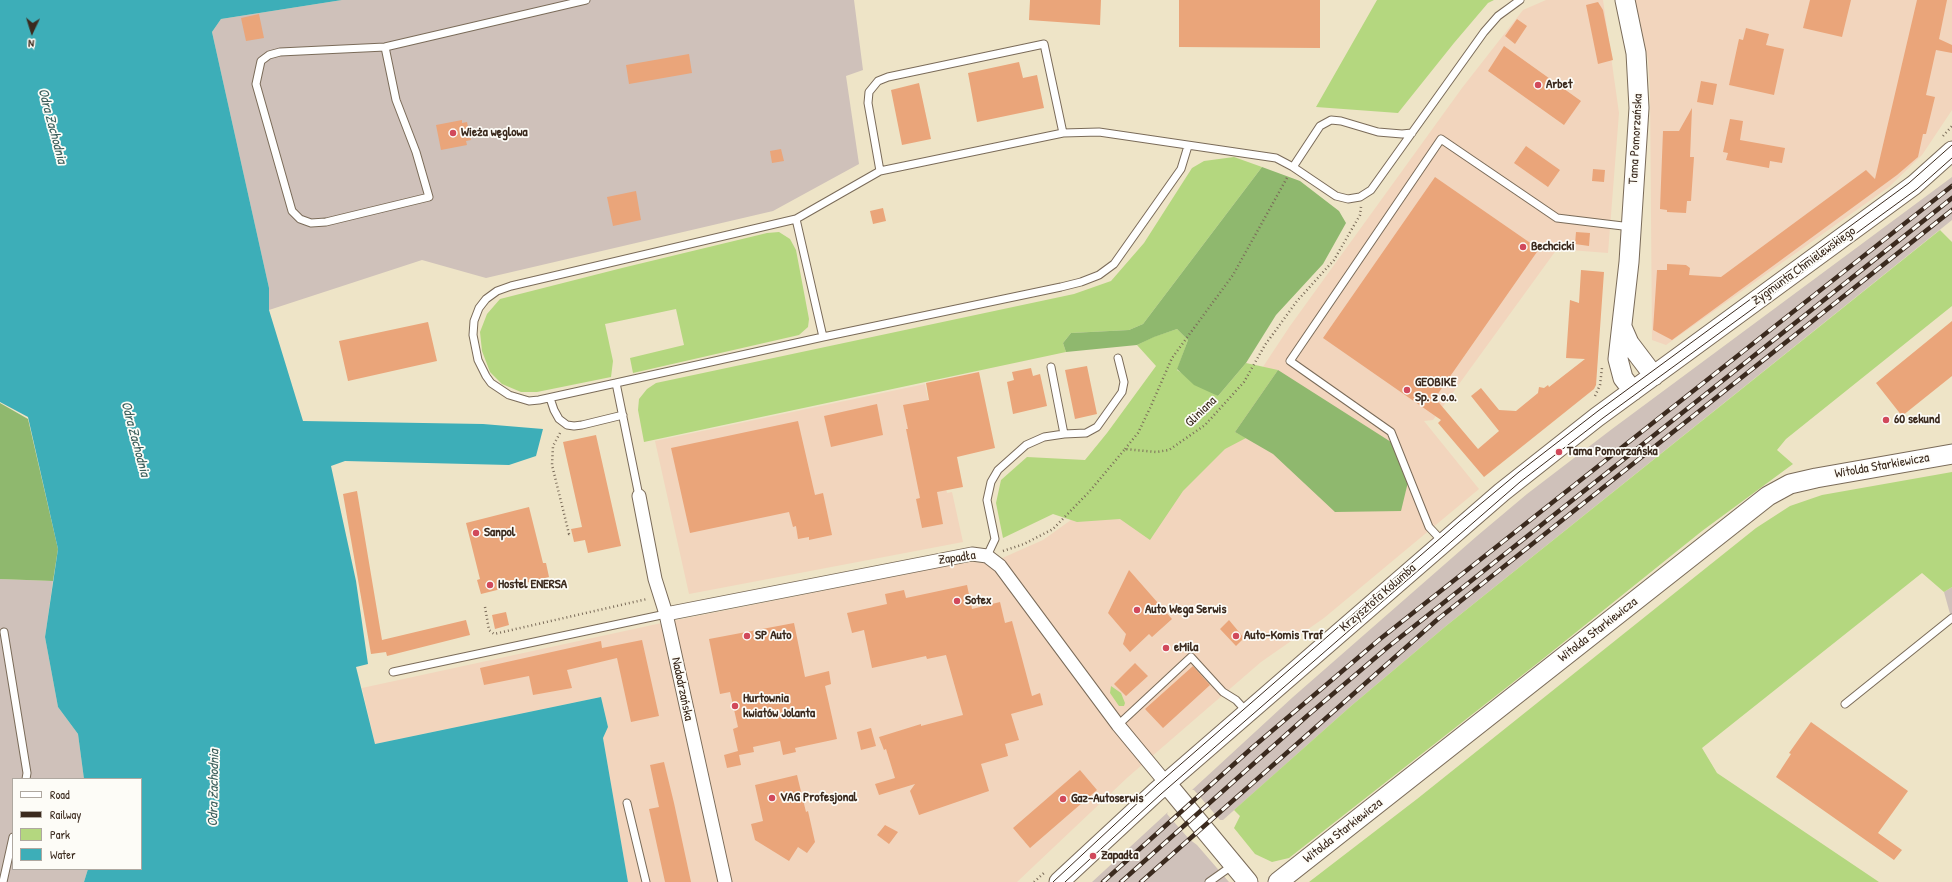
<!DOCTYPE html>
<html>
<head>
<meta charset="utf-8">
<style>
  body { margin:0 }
  #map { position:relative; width:1952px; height:882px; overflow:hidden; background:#eee4c7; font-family:"Patrick Hand",sans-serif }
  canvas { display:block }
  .legend { position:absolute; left:12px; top:778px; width:130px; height:92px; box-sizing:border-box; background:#fdfcf7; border:1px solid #afa8a0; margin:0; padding:5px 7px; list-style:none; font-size:12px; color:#3b2a1e }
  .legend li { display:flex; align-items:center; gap:8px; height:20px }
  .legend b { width:20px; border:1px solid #afa8a0 }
  .north { position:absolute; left:12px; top:12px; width:40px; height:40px; -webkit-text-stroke:3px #fdfcf7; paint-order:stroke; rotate:184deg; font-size:11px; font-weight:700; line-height:16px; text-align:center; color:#3b2a1e }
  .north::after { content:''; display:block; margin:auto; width:14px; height:18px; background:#3b2a1e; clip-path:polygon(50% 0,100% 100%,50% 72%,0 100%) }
</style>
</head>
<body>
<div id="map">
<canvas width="1952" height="882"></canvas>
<ul class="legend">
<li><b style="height:5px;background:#fff"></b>Road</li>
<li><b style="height:5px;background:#3b2a1e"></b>Railway</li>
<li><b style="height:11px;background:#b4d77f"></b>Park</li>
<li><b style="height:11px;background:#3daeb8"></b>Water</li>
</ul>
<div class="north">N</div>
</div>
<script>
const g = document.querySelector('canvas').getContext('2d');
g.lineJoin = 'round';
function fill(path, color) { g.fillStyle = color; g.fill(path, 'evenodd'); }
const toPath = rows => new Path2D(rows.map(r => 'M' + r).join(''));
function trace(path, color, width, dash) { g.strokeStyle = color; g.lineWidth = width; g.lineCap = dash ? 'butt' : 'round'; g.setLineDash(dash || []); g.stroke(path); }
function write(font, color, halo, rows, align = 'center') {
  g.font = font + ' "Patrick Hand",sans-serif'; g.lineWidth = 3.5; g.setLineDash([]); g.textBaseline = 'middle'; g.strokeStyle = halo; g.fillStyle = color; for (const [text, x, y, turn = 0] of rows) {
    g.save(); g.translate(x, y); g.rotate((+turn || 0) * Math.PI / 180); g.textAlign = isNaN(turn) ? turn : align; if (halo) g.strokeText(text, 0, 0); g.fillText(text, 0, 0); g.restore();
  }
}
fill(toPath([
  [1546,0,1603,0,1619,113,1608,253,1557,249,1433,420,1424,421,1479,489,1324,618,1261,662,1128,777,1017,882,628,882,603,738,608,727,601,697,375,744,362,688,657,624,952,565,971,562,991,563,1043,540,1243,397,1290,326,1462,88,1523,10],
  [1635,0,1952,0,1952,110,1922,155,1889,187,1666,345,1652,340,1650,90,1648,60],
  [925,384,947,493,952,492,963,542,689,594,655,441]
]), '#f2d5bd');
fill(toPath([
  [342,0,854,0,863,70,846,76,859,164,773,211,486,278,422,260,269,310,269,288,212,32,221,19],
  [1952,177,1952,220,1446,626,1351,706,1223,820,1220,820,1194,790,1192,790,1293,697,1477,536,1527,494,1612,429],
  [0,579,53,581,45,637,58,707,78,734,84,779,13,779,13,869,88,869,84,882,0,882],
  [1952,587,1952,621,1944,592],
  [1168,812,1167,814,1189,839,1197,845,1229,882,1092,882]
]), '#cfc1ba');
fill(toPath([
  [1377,0,1494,0,1488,3,1454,43,1398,113,1316,107],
  [1234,157,1262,167,1143,324,1129,330,1071,333,1063,343,1066,352,644,442,638,410,639,399,647,389,656,383,1074,294,1111,281,1144,243,1192,168,1204,161],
  [1940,230,1952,242,1952,306,1786,439,1777,450,1793,464,1702,531,1539,662,1289,858,1272,862,1255,854,1234,828,1240,816,1234,810,1351,706,1446,626],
  [779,232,790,239,796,250,809,319,808,327,799,335,633,373,630,358,684,345,676,309,605,324,613,361,611,377,537,392,521,392,502,384,490,372,482,351,480,332,487,314,500,299,622,268,767,233],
  [1177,329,1188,340,1177,370,1218,396,1246,363,1278,370,1235,432,1246,438,1225,449,1183,491,1150,540,1120,519,1077,522,1053,514,1003,538,996,503,1001,480,1027,457,1085,460,1107,433,1156,366,1137,345,1153,337],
  [1952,472,1952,587,1944,592,1922,573,1702,748,1717,773,1879,882,1309,882,1417,799,1756,528,1790,506,1822,495],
  [1111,686,1121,693,1125,703,1124,706,1119,706,1110,693]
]), '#b4d77f');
fill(toPath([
  [1262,167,1300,181,1339,211,1346,223,1323,264,1276,315,1246,363,1218,396,1194,385,1177,369,1188,340,1177,329,1154,337,1137,345,1066,352,1063,343,1071,333,1129,330,1143,324],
  [1278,370,1391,442,1408,482,1401,511,1335,512,1273,454,1235,432],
  [0,403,28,419,58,549,53,581,0,579]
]), '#8fb86e');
fill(toPath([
  [0,0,342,0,221,19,212,32,269,288,269,310,303,421,483,424,543,429,536,456,509,465,345,461,331,466,356,581,368,664,356,667,375,744,601,697,608,727,603,738,628,882,84,882,88,869,141,869,141,779,84,779,78,734,58,707,45,637,58,549,28,417,0,402]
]), '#3daeb8');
fill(toPath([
  [1030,0,1101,0,1100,25,1029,20],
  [1179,0,1320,0,1320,48,1179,47],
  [1810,0,1851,0,1842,37,1803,28],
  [1917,0,1947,0,1939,39,1952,45,1952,53,1936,50,1926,95,1935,97,1926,134,1923,134,1918,157,1897,175,1672,340,1653,330,1657,270,1667,270,1667,264,1686,265,1690,268,1689,275,1721,277,1866,170,1875,179],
  [1598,2,1603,10,1613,60,1598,64,1586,5],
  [259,14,264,38,246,41,241,18],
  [1517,19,1527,26,1515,44,1505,36],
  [1746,28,1769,34,1766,45,1784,49,1774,95,1729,85,1739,39,1743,40],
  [1504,46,1581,101,1564,125,1488,71],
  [689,54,692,73,629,84,626,65],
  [1019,62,1023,78,1037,75,1044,108,977,122,968,73],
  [1701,81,1717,84,1713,105,1697,102],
  [919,83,931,139,902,145,891,90],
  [1692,108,1690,157,1694,157,1691,201,1687,201,1686,213,1667,212,1667,210,1660,209,1663,131,1679,131],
  [1730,119,1743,121,1740,140,1785,148,1782,163,1770,161,1769,168,1726,160,1728,153,1723,152],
  [462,120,462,123,467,122,471,140,466,141,467,145,441,150,436,125],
  [1526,146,1560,170,1548,187,1514,163],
  [781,149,784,161,772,163,770,151],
  [1593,169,1605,170,1604,182,1592,181],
  [1435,177,1539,249,1435,398,1478,449,1499,431,1471,396,1481,388,1499,410,1516,411,1538,393,1539,387,1544,388,1548,385,1549,387,1585,359,1566,358,1570,300,1579,303,1581,270,1604,272,1596,385,1594,389,1484,477,1438,423,1441,420,1323,338],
  [636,191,641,220,613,226,607,197],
  [883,208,886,221,873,224,870,211],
  [1576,232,1590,233,1589,246,1575,244],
  [1952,321,1952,376,1902,416,1876,383],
  [428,322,437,361,348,381,339,341],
  [1087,366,1097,414,1075,419,1065,370],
  [1031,368,1033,376,1040,374,1047,406,1013,414,1007,382,1014,380,1012,372],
  [979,372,995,448,957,457,963,487,937,492,943,524,922,528,916,499,920,498,906,429,908,429,903,405,929,400,926,383],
  [877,404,883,435,831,447,824,416],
  [798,421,815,495,823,493,832,535,809,540,809,537,798,539,796,526,793,527,789,512,690,533,671,448],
  [596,435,621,546,588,553,585,540,574,542,571,529,582,527,563,442],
  [357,491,382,640,466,620,470,635,387,656,386,652,371,654,343,494],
  [529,507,543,563,546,563,549,577,481,594,477,580,480,579,466,523],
  [1129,570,1172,619,1152,637,1149,634,1130,652,1123,644,1126,634,1108,613],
  [967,585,972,609,1000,602,1005,623,1012,621,1032,696,1040,693,1043,705,1011,714,1019,740,1005,744,1008,756,981,764,989,791,919,815,910,791,915,784,879,795,875,784,895,778,886,749,884,750,879,737,921,724,921,726,963,715,946,655,927,659,926,656,872,668,864,630,852,633,847,613,887,604,885,594,904,590,906,598],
  [506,612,509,625,495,629,492,615],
  [1229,620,1244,638,1236,646,1220,629],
  [794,623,805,677,829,671,831,684,825,686,837,739,795,748,796,752,783,755,780,741,753,747,754,752,739,755,741,765,727,768,724,755,738,751,733,729,738,727,730,692,720,694,709,639],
  [642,640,659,716,631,722,617,658,567,670,572,688,533,695,529,676,484,685,480,668,601,641,602,648],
  [1135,663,1148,676,1126,696,1114,684],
  [1193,666,1210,685,1163,728,1145,709],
  [1811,722,1908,791,1878,833,1902,850,1894,860,1776,777,1791,754,1789,753],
  [871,728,876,746,861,750,857,732],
  [664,762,674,803,691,882,665,882,649,809,659,807,650,765],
  [1080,770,1097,790,1030,848,1013,828],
  [797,775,806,812,808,811,815,842,807,853,798,847,789,861,755,840,751,824,763,821,755,785],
  [885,825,898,832,889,844,877,835]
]), '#eaa57a');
const lane = toPath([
  [385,47,396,100,416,152,429,197,326,222,311,223,300,219,292,211,256,84,261,61,269,55,280,52,385,47,586,0],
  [1063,133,1044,44,888,77,878,81,869,92,868,103,880,171,1063,133,1099,132,1276,158,1293,167,1336,196,1348,199,1360,197,1371,190,1484,32,1498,16,1520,0],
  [1293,167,1320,126,1331,120,1341,121,1378,132,1402,134,1412,133],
  [823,337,1061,287,1081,282,1099,275,1114,264,1181,169,1188,146],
  [1051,367,1064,434],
  [616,383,539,400,529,401,509,395,491,383,486,376,478,360,473,335,474,321,479,308,486,299,497,291,511,286,796,219,880,171],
  [550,398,554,410,559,419,567,425,574,426,582,425,623,415],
  [639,496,616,383,823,337,796,219],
  [1443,542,1429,527,1391,432,1290,361,1441,139,1557,218,1631,227],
  [987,556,995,539,987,500,991,482,998,470,1026,445,1044,437,1064,434,1086,433,1097,427,1122,392,1124,382,1118,358],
  [4,632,27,773,26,779],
  [393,672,666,614],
  [1845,704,1952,618],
  [1118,725,1191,657,1223,692,1236,700,1247,712],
  [627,803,646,882],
  [3,882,13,837],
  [1209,882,1233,865]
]);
const street = toPath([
  [639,496,655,579,666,614,725,882],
  [666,614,972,554,987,556,1000,566,1118,725,1166,783]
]);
const secondary = toPath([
  [1625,0,1636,53,1639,108,1629,262,1618,359,1623,378,1633,391],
  [1622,327,1629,343,1654,376],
  [1166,783,1248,882],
  [1059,882,1156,792,1502,492,1597,417,1914,185,1952,151],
  [1278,882,1768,496,1790,484,1816,478,1952,454]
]);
trace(lane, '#7a6b59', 9);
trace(street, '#7a6b59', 15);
trace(secondary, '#7a6b59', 21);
trace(toPath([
  [1943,136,1952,126],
  [1595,396,1600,385,1602,368],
  [560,433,553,446,552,465,569,534,572,533],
  [1125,449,1138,433,1150,408,1172,358,1233,275,1288,176],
  [1003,551,1024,544,1053,529,1089,492,1125,449,1156,452,1169,450,1205,425,1244,382,1265,345,1297,301,1334,260,1360,215,1361,207],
  [485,607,489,630,494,634,647,599],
  [1034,882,1044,873]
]), '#7a6b59', 2.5, [1, 3]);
trace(lane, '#fff', 7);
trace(street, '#fff', 13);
trace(secondary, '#fff', 19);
trace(toPath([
  [1053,882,1158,784,1459,522,1519,472,1598,411,1909,183,1952,145],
  [1065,882,1161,794,1520,482,1603,418,1917,189,1952,158]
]), '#3b2a1e', 1);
const rail = toPath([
  [1103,882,1253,747,1380,639,1952,186],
  [1121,882,1307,716,1388,647,1952,198],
  [1141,882,1438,619,1952,210]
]);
trace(rail, '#3b2a1e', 4.5);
trace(rail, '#fdfcf7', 3, [9]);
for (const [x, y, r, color] of [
  [1538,85,4,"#d1495b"],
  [453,133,4,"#d1495b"],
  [1523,247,4,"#d1495b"],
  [1407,390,4,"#d1495b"],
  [1886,420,4,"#d1495b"],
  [1559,452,4,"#d1495b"],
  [476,533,4,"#d1495b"],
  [490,585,4,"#d1495b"],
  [957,601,4,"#d1495b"],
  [1137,610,4,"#d1495b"],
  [747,636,4,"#d1495b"],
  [1236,636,4,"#d1495b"],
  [1166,648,4,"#d1495b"],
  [735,706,4,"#d1495b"],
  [772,798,4,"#d1495b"],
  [1063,799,4,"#d1495b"],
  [1093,856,4,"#d1495b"]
]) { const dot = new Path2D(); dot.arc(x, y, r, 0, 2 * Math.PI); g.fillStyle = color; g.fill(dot); trace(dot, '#fdfcf7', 1.5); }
write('bold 13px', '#3b2a1e', '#fdfcf7', [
  ["Arbet",1546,85],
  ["Wieża węglowa",461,133],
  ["Bechcicki",1531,247],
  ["GEOBIKE",1415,383],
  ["Sp. z o.o.",1415,398],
  ["60 sekund",1894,420],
  ["Tama Pomorzańska",1567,452],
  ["Sanpol",484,533],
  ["Hostel ENERSA",498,585],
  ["Sotex",965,601],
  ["Auto Wega Serwis",1145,610],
  ["SP Auto",755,636],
  ["Auto-Komis Traf",1244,636],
  ["eMila",1174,648],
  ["Hurtownia",743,699],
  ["kwiatów Jolanta",743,714],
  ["VAG Profesjonal",780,798],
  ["Gaz-Autoserwis",1071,799],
  ["Zapadła",1101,856]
], 'left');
write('13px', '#3b2a1e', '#fdfcf7', [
  ["Tama Pomorzańska",1636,139,-87],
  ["Zygmunta Chmielewskiego",1804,266,-36],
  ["Gliniana",1201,412,-44],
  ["Witolda Starkiewicza",1882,466,-10],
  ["Zapadła",957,558,-8],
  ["Krzysztofa Kolumba",1378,598,-41],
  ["Witolda Starkiewicza",1598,630,-38],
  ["Nadodrzańska",682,689,78],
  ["Witolda Starkiewicza",1343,831,-38]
]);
write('italic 14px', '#3c5f5c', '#fdfcf7', [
  ["Odra Zachodnia",52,126,75],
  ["Odra Zachodnia",135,439,75],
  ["Odra Zachodnia",214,788,-89]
]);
</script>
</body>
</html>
